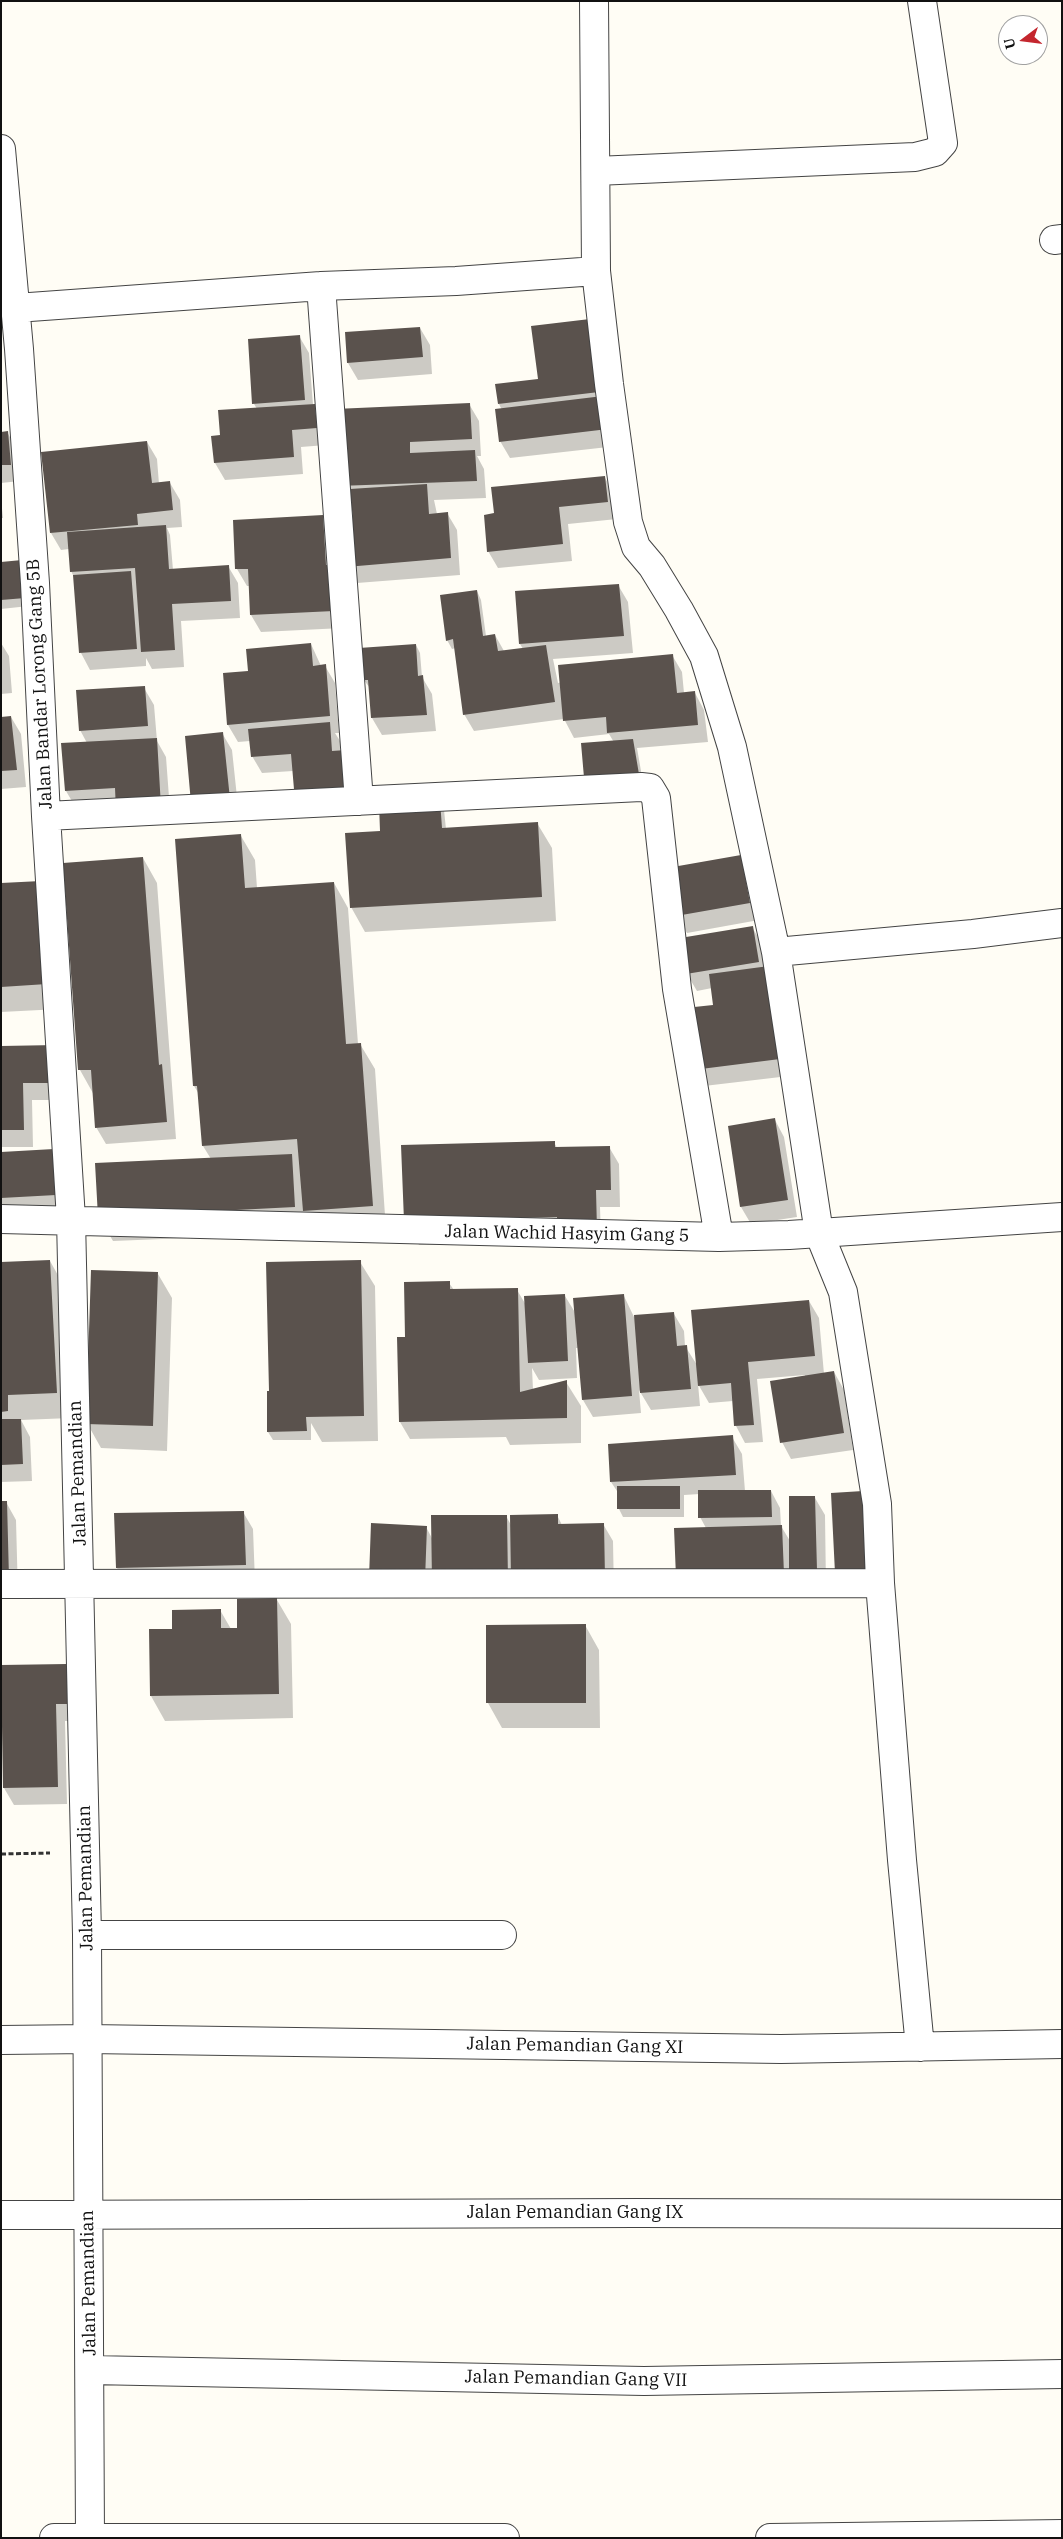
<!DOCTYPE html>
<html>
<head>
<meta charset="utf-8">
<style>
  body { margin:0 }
  #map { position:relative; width:1063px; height:2539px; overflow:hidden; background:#fffdf5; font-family:"IBM Plex Serif",serif }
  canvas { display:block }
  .frame { position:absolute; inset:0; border:2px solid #111; pointer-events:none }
  .north { position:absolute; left:998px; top:15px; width:50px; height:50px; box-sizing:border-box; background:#fff; border:1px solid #a0a0a0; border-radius:50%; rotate:255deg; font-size:14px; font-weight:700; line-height:20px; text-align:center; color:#111 }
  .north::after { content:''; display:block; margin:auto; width:18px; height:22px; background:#c4262e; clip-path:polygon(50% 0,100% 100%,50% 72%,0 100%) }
</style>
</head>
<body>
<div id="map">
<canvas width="1063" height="2539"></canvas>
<div class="frame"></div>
<div class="north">U</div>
</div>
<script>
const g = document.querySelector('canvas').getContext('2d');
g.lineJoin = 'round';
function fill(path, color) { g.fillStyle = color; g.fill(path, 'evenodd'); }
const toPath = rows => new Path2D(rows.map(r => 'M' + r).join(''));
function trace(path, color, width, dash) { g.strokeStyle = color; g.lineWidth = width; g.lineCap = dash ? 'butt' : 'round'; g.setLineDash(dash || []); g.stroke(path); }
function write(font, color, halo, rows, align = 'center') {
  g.font = font + ' "IBM Plex Serif",serif'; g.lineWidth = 5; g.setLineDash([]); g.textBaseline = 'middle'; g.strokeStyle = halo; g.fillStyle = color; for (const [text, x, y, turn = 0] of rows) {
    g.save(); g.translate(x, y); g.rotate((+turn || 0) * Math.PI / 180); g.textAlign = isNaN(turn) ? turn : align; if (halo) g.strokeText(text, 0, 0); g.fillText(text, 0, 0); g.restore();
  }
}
fill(toPath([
  [589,321,617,446,510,458,500,441,502,410,499,404,539,380],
  [420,328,430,345,432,374,358,380,348,363],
  [299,336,309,353,313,405,325,422,326,445,301,447,303,474,225,480,215,463,221,436,257,409,254,404],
  [469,404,479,421,481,456,477,456,484,469,486,498,434,500,437,514,447,513,457,530,460,575,357,583,347,566,354,521,353,503,349,503,339,486],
  [7,432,17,449,20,481,1,483,1,433],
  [147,442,157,459,159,484,170,483,180,500,182,527,167,528,170,535,173,570,228,566,238,583,240,618,181,621,184,667,152,669,146,658,146,666,90,670,81,653,74,577,71,571,69,549,61,550,51,533,42,453],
  [605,478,615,495,617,519,568,524,572,561,498,568,488,551,495,514],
  [1,499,3,518,1,518],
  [322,517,332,534,343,628,261,632,251,615,250,586,247,586,237,569],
  [1,563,29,606,1,609],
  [618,585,628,602,633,653,553,659,558,683,672,655,682,672,684,693,695,693,704,710,708,742,637,748,645,794,609,734,574,738,564,719,474,731,464,714,456,648,452,649,447,640,477,591,481,600,486,636,495,635,504,651,523,649,520,644],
  [1,643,9,656,12,693,1,694],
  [311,644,321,666,325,666,335,683,339,733,335,733,340,741,340,751,358,814,306,818,296,801,293,771,262,773,252,756,250,741,238,742,228,725,249,672],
  [416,645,420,653,422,677,432,694,436,731,382,735,372,718,370,688,363,679],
  [144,688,154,705,157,741,166,757,171,824,128,827,118,810,76,808,66,791,62,744,87,743,80,730],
  [11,717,21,734,26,787,1,789,1,718],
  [222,733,232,750,239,816,202,820],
  [380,805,444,810,446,829,537,823,552,848,556,921,365,932,351,907,382,832],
  [1,828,2,860,1,860],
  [241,836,255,860,257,888,334,883,348,908,358,1044,360,1044,375,1069,386,1230,113,1241,99,1217,211,1159,203,1146,199,1094,194,1086],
  [741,856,750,873,759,920,687,933,677,916],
  [143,858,157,883,176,1139,106,1144,96,1127,94,1095,80,1070,64,864],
  [1,885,60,1009,1,1012],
  [752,927,762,944,789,1076,704,1086,694,1069,715,1006,712,988,697,991,687,974],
  [56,1046,66,1100,32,1100,33,1147,1,1147,1,1047],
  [775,1120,784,1137,797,1217,751,1224,741,1207,729,1127],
  [554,1142,557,1148,609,1147,619,1164,620,1207,600,1207,601,1238,570,1242,419,1245,405,1221],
  [53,1151,65,1212,1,1216,1,1153],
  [50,1261,64,1286,71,1418,21,1420,30,1437,32,1481,1,1482,1,1263],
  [360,1262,375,1286,378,1441,322,1442,311,1423,311,1440,273,1440,268,1432,270,1392],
  [158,1274,172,1298,167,1451,101,1448,87,1423],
  [449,1283,454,1290,517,1290,526,1305,565,1296,576,1314,624,1296,634,1317,674,1314,684,1331,685,1346,697,1365,809,1301,819,1318,824,1374,834,1372,844,1390,853,1450,791,1459,782,1442,805,1375,757,1379,763,1442,745,1443,736,1426,733,1401,709,1403,698,1384,700,1406,651,1410,639,1390,641,1413,593,1417,583,1400,578,1348,576,1348,577,1378,539,1380,532,1368,533,1390,566,1382,581,1406,581,1443,510,1445,506,1437,410,1439,400,1422,406,1339],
  [732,1437,742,1454,745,1491,771,1491,780,1508,781,1526,790,1541,815,1498,825,1515,826,1587,793,1590,706,1528,700,1517,700,1494,684,1495,684,1517,623,1517,619,1509,619,1494,611,1482],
  [6,1502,16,1520,18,1595,1,1595],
  [243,1512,253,1529,255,1582,127,1585,117,1568],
  [557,1515,562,1525,603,1524,613,1541,614,1595,517,1586,517,1598,443,1598,434,1583,380,1595,426,1527,433,1540,506,1516,511,1525],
  [277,1600,291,1624,293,1718,165,1721,151,1696,174,1631,220,1610,231,1629,238,1629],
  [585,1625,599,1650,600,1728,502,1728,488,1703],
  [67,1665,77,1682,77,1721,65,1721,67,1804,14,1805,4,1788,1,1667]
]), '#0003');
fill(toPath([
  [590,319,599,392,498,404,495,384,538,379,531,326],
  [420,327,423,357,347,363,345,332],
  [300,335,305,400,252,404,248,339],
  [603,396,608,429,499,442,495,409],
  [470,403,472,439,410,442,410,453,475,450,477,481,338,486,335,409],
  [315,404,317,428,292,430,294,457,214,463,211,436,220,435,218,410],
  [8,431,11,465,1,465,1,432],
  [147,441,152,483,170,481,173,510,137,514,138,525,50,533,41,452],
  [605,476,608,502,559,507,563,544,487,552,484,515,494,513,491,487],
  [427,484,429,514,448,512,451,558,346,567,342,520,353,520,350,489],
  [323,515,326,565,332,565,334,611,250,615,248,569,235,569,233,520],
  [166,525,169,569,229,565,231,601,172,604,175,650,141,652,135,568,70,572,67,532],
  [22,560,25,598,1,600,1,562],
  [131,571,137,649,79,653,73,575],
  [619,584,624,636,519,644,515,591],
  [477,590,483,636,495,634,498,651,546,645,555,702,463,715,453,639,446,641,440,595],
  [311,643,313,666,326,664,330,716,227,725,223,673,248,671,246,649],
  [416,644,418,676,423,675,427,715,371,718,368,680,361,680,359,648],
  [673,654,677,693,695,691,698,725,607,733,606,717,563,721,558,665],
  [145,686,148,726,79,731,76,690],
  [11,716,17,770,1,771,1,717],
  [330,722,332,751,346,750,349,797,295,801,291,754,251,757,248,729],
  [223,732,230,799,191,803,185,736],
  [157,738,161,807,116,811,115,788,65,791,61,743],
  [633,739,641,786,585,789,581,743],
  [440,800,442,828,538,822,542,897,350,908,345,833,380,831,379,804],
  [241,834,245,888,334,882,346,1044,361,1043,373,1206,303,1211,297,1139,202,1146,197,1086,193,1086,175,839],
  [741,855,750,903,676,916,667,868],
  [143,857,159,1065,162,1064,167,1122,95,1128,91,1070,78,1070,63,863],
  [41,881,47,984,1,987,1,883],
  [753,926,759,962,686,974,680,938],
  [769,966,780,1059,693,1070,685,1008,713,1005,709,974],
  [57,1045,57,1083,23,1083,24,1130,1,1130,1,1046],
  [775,1118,788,1200,740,1207,728,1126],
  [555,1141,555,1147,610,1146,611,1190,596,1190,597,1230,557,1231,557,1217,404,1221,401,1145],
  [54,1149,56,1195,1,1198,1,1152],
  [292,1154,295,1207,98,1217,95,1163],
  [50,1260,57,1393,8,1395,8,1411,1,1412,1,1262],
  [361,1260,364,1416,306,1417,307,1431,267,1432,267,1391,269,1391,266,1262],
  [91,1270,158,1272,153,1426,86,1424],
  [450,1281,450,1289,518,1288,520,1392,567,1380,567,1418,399,1422,397,1337,405,1337,404,1282],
  [565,1294,568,1361,528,1363,524,1296],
  [624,1294,632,1396,582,1400,573,1298],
  [809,1300,815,1356,748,1362,754,1425,734,1426,731,1383,698,1386,691,1310],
  [674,1312,677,1346,687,1345,691,1389,640,1393,634,1315],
  [834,1371,844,1433,780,1443,770,1381],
  [1,1419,21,1419,23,1464,1,1465],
  [733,1435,736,1475,610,1482,608,1444],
  [617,1486,680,1486,680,1509,617,1509],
  [698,1490,771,1490,772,1517,698,1518],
  [863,1491,867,1572,835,1573,831,1493],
  [789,1496,815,1496,817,1570,789,1570],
  [1,1501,7,1501,9,1578,1,1578],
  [244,1511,246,1565,116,1568,114,1513],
  [558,1514,558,1524,604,1523,605,1578,511,1579,510,1515],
  [431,1515,507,1515,508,1581,432,1581],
  [371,1523,427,1526,425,1580,369,1578],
  [782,1525,784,1574,676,1577,674,1528],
  [277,1598,279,1694,150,1696,149,1629,172,1629,172,1610,221,1609,221,1628,237,1628,237,1599],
  [586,1624,586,1703,486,1703,486,1625],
  [67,1664,68,1704,56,1704,58,1787,3,1788,1,1665]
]), '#5a524d');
const street = toPath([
  [594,1,596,271,609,384,628,522,636,547,652,566,679,610,704,656,732,747,776,952,819,1233,843,1292,877,1504,880,1583,902,1860,920,2047],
  [1,149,19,349,35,583,46,816,71,1219,87,1935,90,2538],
  [596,171,915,157,935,152,943,143,922,1],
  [1054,240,1062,239],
  [321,286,359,801],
  [16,308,321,286,456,281,596,271],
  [46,816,641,787,650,788,656,798,677,989,719,1237],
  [776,952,973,934,1062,923],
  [1,1219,719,1237,789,1235,1062,1217],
  [1,1584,880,1583],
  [87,1935,502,1935],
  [1,2040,88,2039,781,2049,1062,2044],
  [1,2215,637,2213,1062,2214],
  [91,2370,644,2381,1062,2374],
  [54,2538,505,2538],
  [770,2538,1062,2534]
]);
trace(street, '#444', 30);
trace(toPath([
  [1,1854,50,1853]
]), '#333', 3, [5, 2.5]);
trace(street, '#fff', 28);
write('18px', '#111', '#fff', [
  ["Jalan Bandar Lorong Gang 5B",40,684,-93],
  ["Jalan Wachid Hasyim Gang 5",567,1234,1],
  ["Jalan Pemandian",78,1473,-92],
  ["Jalan Pemandian",86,1878,-91],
  ["Jalan Pemandian Gang XI",575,2046,1],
  ["Jalan Pemandian Gang IX",575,2213],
  ["Jalan Pemandian",89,2283,-91],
  ["Jalan Pemandian Gang VII",576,2379,1]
]);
</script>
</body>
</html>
